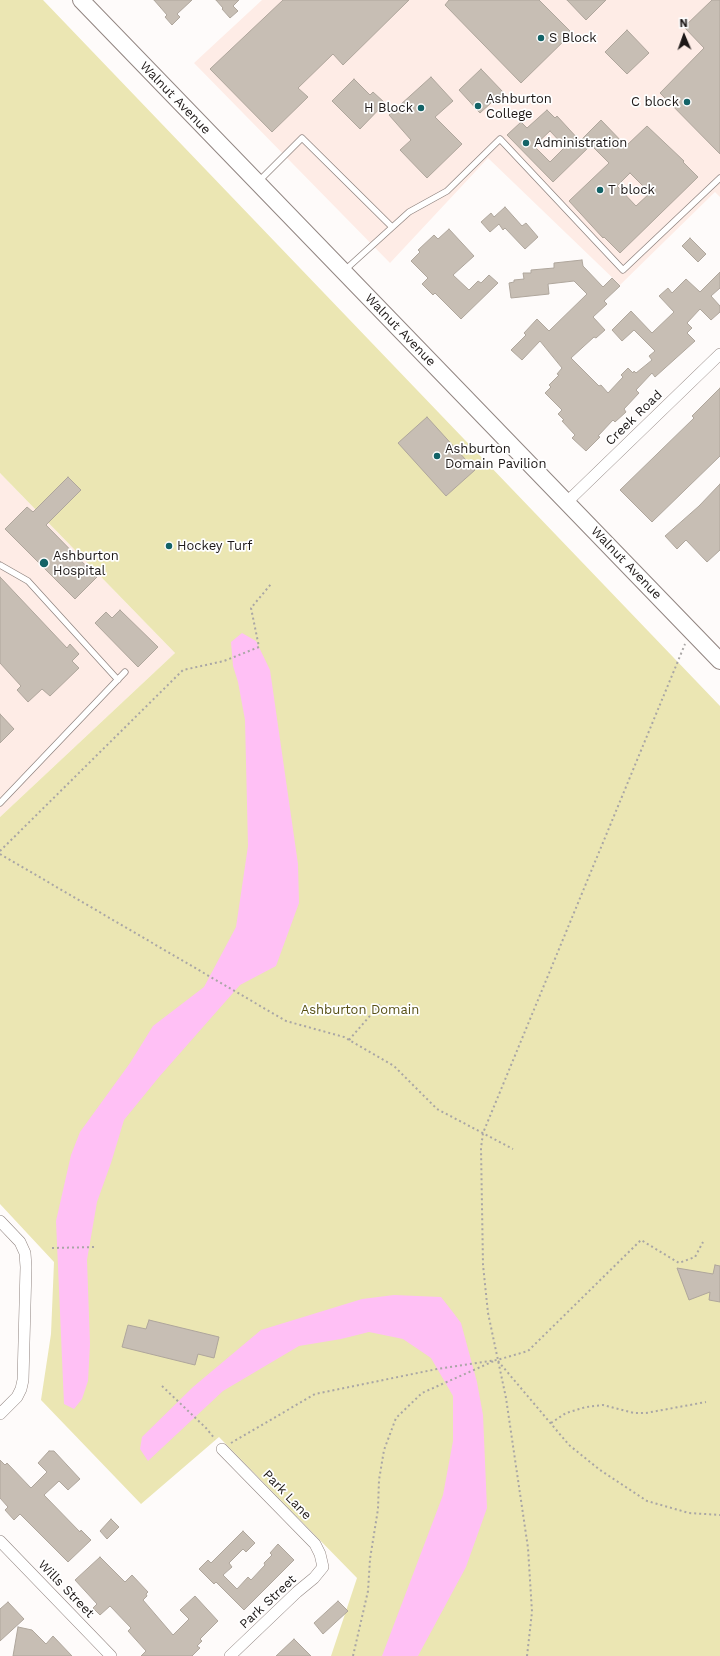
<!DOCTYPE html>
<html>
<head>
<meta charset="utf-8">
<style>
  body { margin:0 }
  #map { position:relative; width:720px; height:1656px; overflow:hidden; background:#fefbfa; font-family:"Work Sans",sans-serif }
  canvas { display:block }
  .north { position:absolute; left:664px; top:16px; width:40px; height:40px; -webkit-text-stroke:3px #fff; paint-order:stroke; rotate:358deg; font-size:11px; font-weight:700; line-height:16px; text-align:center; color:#1d1817 }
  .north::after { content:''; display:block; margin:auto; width:14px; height:18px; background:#1d1817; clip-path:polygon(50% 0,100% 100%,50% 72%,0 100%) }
</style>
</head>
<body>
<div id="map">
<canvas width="720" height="1656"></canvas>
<div class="north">N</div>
</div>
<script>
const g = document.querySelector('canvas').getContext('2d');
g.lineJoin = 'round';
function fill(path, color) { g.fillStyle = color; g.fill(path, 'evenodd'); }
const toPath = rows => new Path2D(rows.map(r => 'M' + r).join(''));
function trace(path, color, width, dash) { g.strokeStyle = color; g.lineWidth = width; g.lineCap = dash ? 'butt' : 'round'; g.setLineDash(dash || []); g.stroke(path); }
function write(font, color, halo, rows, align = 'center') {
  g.font = font + ' "Work Sans",sans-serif'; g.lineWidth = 3.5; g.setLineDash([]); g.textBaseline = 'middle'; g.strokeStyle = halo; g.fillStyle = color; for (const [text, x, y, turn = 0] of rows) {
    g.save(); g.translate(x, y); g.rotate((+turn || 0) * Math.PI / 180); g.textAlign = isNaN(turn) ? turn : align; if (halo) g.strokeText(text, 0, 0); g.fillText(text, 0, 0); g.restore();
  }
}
fill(toPath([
  [262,0,720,0,720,197,715,192,620,285,488,158,390,263,194,63],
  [0,473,175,653,0,817]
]), '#feece6');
fill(toPath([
  [0,0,43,0,720,706,720,1656,331,1656,357,1578,219,1437,141,1504,41,1400,51,1334,54,1262,0,1204,0,817,175,653,0,473]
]), '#ebe6b3');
fill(toPath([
  [242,633,256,641,270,670,298,864,299,903,276,966,240,985,159,1077,124,1120,111,1163,97,1202,87,1260,90,1344,88,1381,82,1399,74,1409,64,1404,56,1221,71,1155,80,1132,130,1063,153,1026,204,987,236,927,248,846,245,720,238,682,233,666,231,642],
  [394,1295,441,1297,452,1311,461,1323,477,1382,483,1415,487,1508,466,1567,418,1656,382,1656,443,1495,453,1441,453,1396,431,1358,403,1339,369,1332,341,1339,299,1346,223,1391,148,1461,140,1449,142,1437,193,1387,261,1330,362,1299]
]), '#ffc0f5');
const building = toPath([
  [154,0,192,0,177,14,180,17,172,25,165,17,167,15,154,0],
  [216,0,239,0,233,6,238,11,230,18,222,9,223,8,216,0],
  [283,0,409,0,343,65,333,54,298,88,308,97,272,132,210,69,283,0],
  [449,0,539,0,572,33,521,83,445,5,449,0],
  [567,0,606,0,586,20,567,0],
  [712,0,720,0,720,154,660,93,704,48,684,27,712,0],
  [627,30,649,53,627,74,605,52,627,30],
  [481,69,503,92,480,113,459,90,481,69],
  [431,77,453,101,435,117,462,144,427,178,400,150,411,140,389,115,431,77],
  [354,79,370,95,373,92,385,103,360,129,332,101,354,79],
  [547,110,555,118,557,116,580,141,601,120,626,146,647,126,684,161,683,162,698,177,620,253,604,237,603,238,569,201,609,163,591,145,553,182,507,135,521,122,527,128,547,110],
  [550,131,565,147,550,162,534,146,550,131],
  [630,173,650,193,636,206,617,186,630,173],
  [505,207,522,226,526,223,538,237,525,249,505,228,503,230,499,224,490,232,481,222,491,213,494,217,505,207],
  [449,229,474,256,453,275,469,290,478,281,481,283,489,275,498,283,461,319,435,293,433,295,422,284,428,278,411,261,420,252,418,250,434,235,438,239,449,229],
  [690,238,706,254,698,262,682,246,690,238],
  [582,260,583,266,603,287,612,278,620,286,604,301,607,304,593,317,605,330,596,338,594,337,571,358,599,386,601,385,608,393,623,377,621,375,628,368,633,373,634,371,636,373,652,360,649,356,655,351,634,330,622,341,612,330,631,311,652,333,674,312,659,296,668,288,672,293,686,279,700,292,720,272,720,288,711,296,720,306,720,312,711,320,700,309,687,323,692,328,687,333,695,341,655,377,652,373,636,390,639,393,624,409,626,412,615,422,613,420,598,436,600,437,586,451,572,438,575,435,562,421,564,420,558,414,562,410,545,393,551,387,549,385,559,375,557,374,562,368,540,341,522,360,511,350,526,335,524,333,537,319,549,331,587,294,574,281,548,284,549,294,511,298,509,283,514,282,514,280,524,279,523,273,531,273,531,270,554,268,554,263,582,260],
  [720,388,720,456,652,522,620,490,694,418,692,416,720,388],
  [427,417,475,470,446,496,398,443,427,417],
  [68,477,81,490,46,525,97,577,75,599,5,529,27,507,33,512,68,477],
  [720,484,720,550,707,562,686,540,677,549,665,536,699,506,720,484],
  [0,577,67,648,70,644,79,654,72,661,79,668,50,696,42,689,28,702,17,690,21,686,0,663,0,577],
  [120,610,158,647,138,667,95,623,106,612,112,618,120,610],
  [0,714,14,729,0,743,0,714],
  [715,1265,720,1266,720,1302,709,1300,710,1292,689,1300,677,1268,713,1274,715,1265],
  [149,1320,219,1337,214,1358,198,1354,195,1365,122,1347,128,1325,146,1329,149,1320],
  [49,1451,54,1451,80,1479,68,1490,59,1481,44,1495,80,1532,81,1530,91,1540,68,1562,20,1514,14,1520,5,1510,8,1507,0,1498,0,1460,5,1465,7,1463,31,1488,47,1472,38,1463,49,1451],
  [111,1519,119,1527,107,1539,100,1531,111,1519],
  [243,1531,255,1543,246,1552,243,1549,229,1563,232,1567,223,1575,237,1589,248,1577,251,1580,265,1565,264,1563,272,1555,270,1553,278,1544,294,1560,244,1610,216,1582,214,1584,199,1569,208,1560,211,1563,243,1531],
  [100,1557,125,1582,132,1575,148,1592,146,1594,147,1596,143,1600,173,1635,189,1619,180,1610,195,1596,218,1621,200,1639,202,1641,197,1646,200,1648,192,1656,141,1656,146,1651,128,1631,131,1628,110,1606,100,1615,93,1608,97,1604,75,1580,100,1557],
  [338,1601,348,1611,323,1634,314,1623,338,1601],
  [8,1602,24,1619,0,1641,0,1609,8,1602],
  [18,1627,32,1630,46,1644,53,1636,72,1656,13,1656,18,1627],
  [294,1639,311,1656,276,1656,294,1639]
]);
fill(building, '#c7beb4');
trace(building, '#afa69c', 1);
const lane = toPath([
  [259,181,302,138,392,227],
  [345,270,409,212,447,191,500,139,623,270,720,178],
  [0,565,28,581,118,680],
  [0,803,125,672]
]);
const street = toPath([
  [567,502,720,354],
  [0,1221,20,1242,25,1253,26,1267,23,1380,21,1389,17,1397,0,1414],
  [222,1449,315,1544,320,1554,323,1567,314,1578,297,1592,230,1656],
  [0,1541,111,1656]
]);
const secondary = toPath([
  [81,0,720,661]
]);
trace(lane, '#918581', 7);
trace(street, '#918581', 12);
trace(secondary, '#918581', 18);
trace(toPath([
  [0,851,183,670,224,661,259,647,251,608,271,584],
  [0,854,286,1021,344,1037,349,1040,394,1066,437,1109,513,1149],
  [349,1040,381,1003],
  [52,1248,97,1247],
  [498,1361,569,1445,600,1470,647,1501,689,1513,720,1515],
  [162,1386,206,1428,215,1439],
  [551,1423,566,1413,586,1407,603,1405,634,1413,646,1413,706,1402],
  [231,1443,315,1394,437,1369,497,1360,528,1351,641,1240,679,1263,695,1257,703,1242],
  [353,1656,368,1591,370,1559,378,1509,379,1480,384,1450,396,1418,422,1393,494,1361],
  [527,1656,532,1612,528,1548,506,1398,488,1313,483,1265,481,1148,483,1133,685,644]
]), '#a9a6a5', 2, [2, 3]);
trace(lane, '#fff', 5.5);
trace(street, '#fff', 11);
trace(secondary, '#fff', 16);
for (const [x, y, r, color] of [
  [541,38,4,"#136367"],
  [687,102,4,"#136367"],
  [478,106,4,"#136367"],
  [421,108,4,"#136367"],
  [526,143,4,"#136367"],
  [600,190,4,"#136367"],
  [437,456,4,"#136367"],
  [169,546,4,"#136367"],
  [44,563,5,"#136367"]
]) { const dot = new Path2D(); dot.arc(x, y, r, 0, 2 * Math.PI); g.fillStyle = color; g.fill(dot); trace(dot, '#fff', 1.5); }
write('13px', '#1d1817', '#fff', [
  ["S Block",549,38],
  ["Ashburton",486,99],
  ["College",486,114],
  ["C block",679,102,"right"],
  ["H Block",413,108,"right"],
  ["Administration",534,143],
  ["T block",608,190],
  ["Ashburton",445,449],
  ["Domain Pavilion",445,464],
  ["Hockey Turf",177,546],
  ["Ashburton",53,556],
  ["Hospital",53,571]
], 'left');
write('13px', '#1d1817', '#fff', [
  ["Walnut Avenue",175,98,46],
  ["Walnut Avenue",400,330,46],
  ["Creek Road",634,418,-44],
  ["Walnut Avenue",626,563,46],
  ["Park Lane",287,1495,46],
  ["Wills Street",66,1589,46],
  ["Park Street",268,1602,-43]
]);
write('13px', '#575015', '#fff', [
  ["Ashburton Domain",360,1010]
]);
</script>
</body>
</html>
